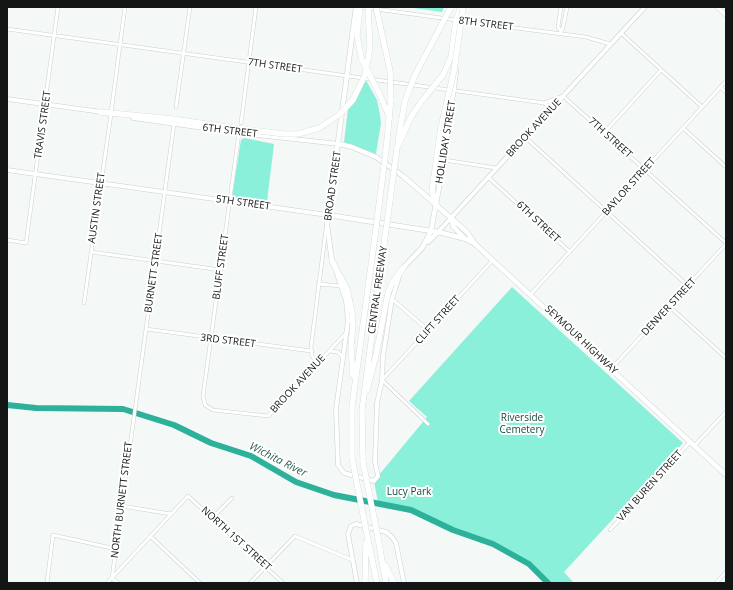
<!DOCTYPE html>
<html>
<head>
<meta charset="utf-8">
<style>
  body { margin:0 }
  #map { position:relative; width:733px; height:590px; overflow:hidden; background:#f4f9f8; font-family:"Open Sans",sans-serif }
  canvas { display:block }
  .frame { position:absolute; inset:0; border:8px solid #141515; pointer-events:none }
</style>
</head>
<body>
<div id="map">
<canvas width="733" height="590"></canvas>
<div class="frame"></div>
</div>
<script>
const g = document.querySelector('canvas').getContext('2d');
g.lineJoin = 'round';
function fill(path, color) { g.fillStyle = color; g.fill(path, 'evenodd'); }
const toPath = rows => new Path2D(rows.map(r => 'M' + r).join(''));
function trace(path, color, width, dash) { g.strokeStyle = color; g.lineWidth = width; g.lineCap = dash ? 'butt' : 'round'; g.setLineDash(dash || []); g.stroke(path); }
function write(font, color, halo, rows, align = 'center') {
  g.font = font + ' "Open Sans",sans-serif'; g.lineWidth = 4; g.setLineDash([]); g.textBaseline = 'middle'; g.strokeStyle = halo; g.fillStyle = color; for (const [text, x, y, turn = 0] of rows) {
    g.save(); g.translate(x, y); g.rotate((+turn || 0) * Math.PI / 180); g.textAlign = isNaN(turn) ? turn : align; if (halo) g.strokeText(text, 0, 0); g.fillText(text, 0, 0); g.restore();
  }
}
fill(toPath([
  [407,7,444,7,442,12],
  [364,80,367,82,377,100,380,115,381,123,376,154,344,142,348,109],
  [244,138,274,144,267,201,264,203,232,197,241,140],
  [512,287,683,443,564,572,574,583,548,583,529,564,494,544,453,530,411,510,378,503,374,481,427,417,409,401]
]), '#8af0d9');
trace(toPath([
  [7,405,36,408,123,409,174,425,211,443,251,456,296,482,334,495,411,510,453,530,493,544,529,564,548,583]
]), '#2db19a', 6);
const street = toPath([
  [361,7,456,20],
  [561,7,558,27,561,31],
  [461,21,586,37,610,44],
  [7,29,544,103,563,96,726,243],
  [560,33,563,28,567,7],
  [621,33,702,107],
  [720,87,726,92],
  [544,103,551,108],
  [176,107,190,7],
  [111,113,125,7],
  [241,123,256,7],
  [683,128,726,167],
  [239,133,203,396,205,405,213,410,268,416,347,332],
  [604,133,661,70],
  [525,137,688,286],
  [444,160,496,168],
  [488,177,570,252],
  [7,240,26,243,58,7],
  [91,252,221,270],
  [318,284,341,286],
  [531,294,726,81],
  [392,299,429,331],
  [84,303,111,114],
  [669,306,726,358],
  [146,329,311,351],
  [330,351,338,352,343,358],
  [318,363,312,356,311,347,326,229],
  [612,368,726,244],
  [428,424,382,380,493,260],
  [695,445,726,412],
  [122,506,171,514],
  [212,518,232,498],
  [610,530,691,441],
  [150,536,200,583],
  [47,583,53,535,116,549],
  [107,583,188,496,283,583],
  [118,583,112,578,174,124],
  [250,583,295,536,352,560],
  [716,583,726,572]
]);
const secondary = toPath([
  [717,7,726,15],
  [7,99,102,112],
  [133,118,239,133,339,144],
  [7,170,328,215],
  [438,232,645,7],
  [337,274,346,301,348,321,336,409,338,465,344,473,374,481,378,476,375,462,377,403,382,380,383,356,392,299,399,277],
  [357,583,348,534,351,526,356,524,386,532,392,537,396,543,404,583]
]);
const primary = toPath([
  [339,144,352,147,376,157,403,176,467,232,476,245,726,475],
  [328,215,438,232,466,239,475,244],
  [451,218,453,226,464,238],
  [428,242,438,232],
  [332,261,327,225,356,7],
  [403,268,422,248,431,231,444,160,456,71]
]);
const highway = toPath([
  [360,7,357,36,362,60],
  [443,75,451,57,456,20,461,7],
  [379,93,390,118],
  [100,112,173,119,233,128],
  [398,141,405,101],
  [397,148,411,117,421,102],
  [386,150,391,99],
  [436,205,432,191,441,127],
  [332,261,347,289,352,312,353,325,351,346,353,376],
  [367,390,376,355,388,293,392,283,403,268],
  [352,458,352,406,375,236],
  [363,462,362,410,385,237],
  [367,535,377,583],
  [378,538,386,583],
  [385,565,394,583],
  [365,583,366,543]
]);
trace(street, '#cacfcd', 4);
trace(secondary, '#cacfcd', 5);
trace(primary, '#cacfcd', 5.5);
trace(highway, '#cacfcd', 6);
trace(street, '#fff', 3);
trace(secondary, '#fff', 4);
trace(primary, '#fff', 4.5);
trace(highway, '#fff', 5.5);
const highwayBridge = toPath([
  [376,7,390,71,391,99],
  [362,60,379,93],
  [405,101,415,75,451,7],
  [421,102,443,75],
  [441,127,454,71,463,7],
  [233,128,284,134,298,134,319,128,339,115,353,100,365,75,370,48,368,7],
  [375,236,386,150],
  [385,237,397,148],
  [352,458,367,535],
  [363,462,378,538]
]);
trace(highwayBridge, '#cacfcd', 6, []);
trace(highwayBridge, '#fff', 5.5);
write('10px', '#141515', '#fff', [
  ["8TH STREET",486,24,7],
  ["7TH STREET",275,66,8],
  ["TRAVIS STREET",43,125,-82],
  ["BROOK AVENUE",534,128,-47],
  ["6TH STREET",230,131,7],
  ["7TH STREET",610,138,42],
  ["HOLLIDAY STREET",446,142,-81],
  ["BROAD STREET",333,186,-82],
  ["BAYLOR STREET",629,187,-48],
  ["5TH STREET",243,203,8],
  ["AUSTIN STREET",97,208,-82],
  ["6TH STREET",538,222,43],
  ["BLUFF STREET",221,267,-82],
  ["BURNETT STREET",154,273,-82],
  ["CENTRAL FREEWAY",378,290,-82],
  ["DENVER STREET",669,307,-47],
  ["CLIFT STREET",438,320,-48],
  ["SEYMOUR HIGHWAY",581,340,43],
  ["3RD STREET",228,341,7],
  ["BROOK AVENUE",298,384,-47],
  ["VAN BUREN STREET",650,486,-48],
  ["NORTH BURNETT STREET",122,500,-83],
  ["NORTH 1ST STREET",236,539,42]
]);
write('10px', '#144a3f', '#fff', [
  ["Riverside",522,418],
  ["Cemetery",522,430],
  ["Lucy Park",409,492]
]);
write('italic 11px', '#2b5f54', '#fff', [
  ["Wichita River",278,460,27]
]);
</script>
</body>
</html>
